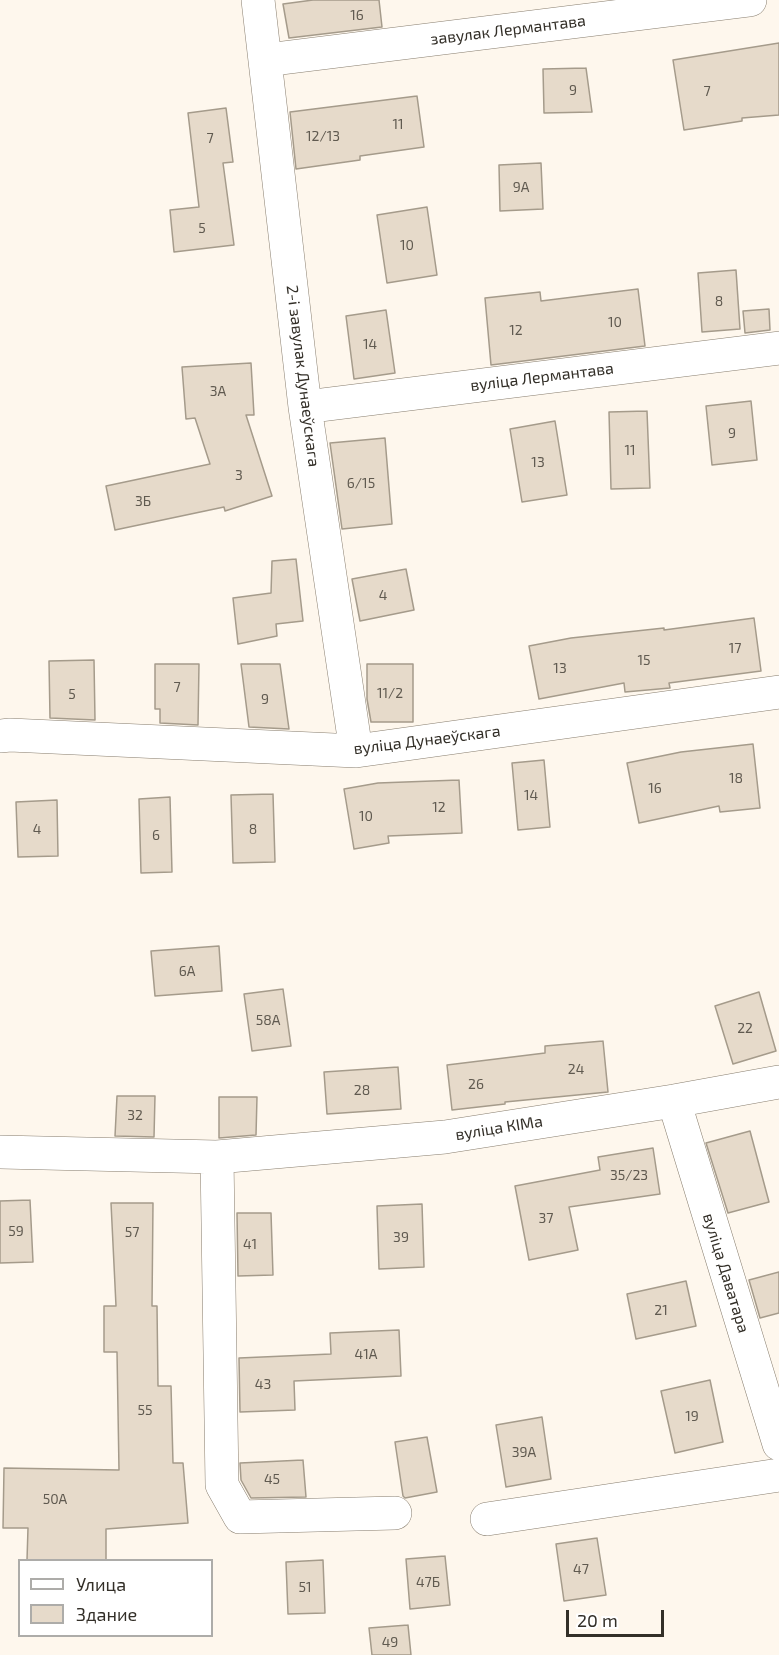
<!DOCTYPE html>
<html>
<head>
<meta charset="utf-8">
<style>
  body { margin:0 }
  #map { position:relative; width:779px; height:1655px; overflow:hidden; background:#fef7ed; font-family:"Exo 2",sans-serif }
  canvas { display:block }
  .legend { position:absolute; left:18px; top:1559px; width:195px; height:78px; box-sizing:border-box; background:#fff; border:2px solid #adaca9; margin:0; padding:8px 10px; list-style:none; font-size:18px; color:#332f28 }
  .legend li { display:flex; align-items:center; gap:12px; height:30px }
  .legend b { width:30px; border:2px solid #adaca9 }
  .scale { position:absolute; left:566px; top:1610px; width:98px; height:27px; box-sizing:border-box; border:3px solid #332f28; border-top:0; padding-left:8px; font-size:18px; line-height:21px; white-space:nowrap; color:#332f28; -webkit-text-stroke:4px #fff; paint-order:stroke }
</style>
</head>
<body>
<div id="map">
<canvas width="779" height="1655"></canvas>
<ul class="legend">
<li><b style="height:8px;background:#fff"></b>Улица</li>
<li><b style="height:16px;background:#e6daca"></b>Здание</li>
</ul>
<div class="scale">20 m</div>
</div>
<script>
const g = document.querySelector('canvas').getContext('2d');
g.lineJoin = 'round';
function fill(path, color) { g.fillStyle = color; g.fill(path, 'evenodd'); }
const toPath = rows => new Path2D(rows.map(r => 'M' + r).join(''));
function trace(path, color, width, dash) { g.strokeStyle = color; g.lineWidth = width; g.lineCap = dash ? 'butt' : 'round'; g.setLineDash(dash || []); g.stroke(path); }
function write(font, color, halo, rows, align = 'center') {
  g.font = font + ' "Exo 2",sans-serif'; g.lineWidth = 5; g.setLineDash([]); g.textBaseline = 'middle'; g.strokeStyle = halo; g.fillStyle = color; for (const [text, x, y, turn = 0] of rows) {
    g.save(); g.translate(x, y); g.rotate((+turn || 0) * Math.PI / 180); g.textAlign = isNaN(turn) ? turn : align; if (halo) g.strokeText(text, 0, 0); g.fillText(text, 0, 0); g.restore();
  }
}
const building = toPath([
  [313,0,379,0,382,27,289,38,283,4,313,0],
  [779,43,779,115,742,118,742,121,684,130,673,60,779,43],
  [586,68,592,112,544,113,543,69,586,68],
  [417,96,424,147,360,156,360,160,296,169,290,112,417,96],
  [226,108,233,162,223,163,234,245,174,252,170,210,199,207,188,113,226,108],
  [541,163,543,209,500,211,499,165,541,163],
  [427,207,437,275,387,283,377,215,427,207],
  [736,270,740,329,702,332,698,273,736,270],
  [638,289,645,346,491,365,485,298,540,292,541,301,638,289],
  [769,309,770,330,745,333,743,311,769,309],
  [386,310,395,373,354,379,346,316,386,310],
  [251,363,254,415,246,415,272,496,225,511,224,507,115,530,106,486,210,464,195,418,186,419,182,367,251,363],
  [751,401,757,460,712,465,706,406,751,401],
  [647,411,650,488,611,489,609,412,647,411],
  [555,421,567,495,522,502,510,429,555,421],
  [385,438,392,524,342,529,330,443,385,438],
  [296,559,303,621,276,624,277,636,238,644,233,598,271,593,272,561,296,559],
  [406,569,414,610,360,621,352,579,406,569],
  [754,618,761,671,669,683,670,688,625,692,624,683,539,699,529,646,571,638,664,628,664,630,754,618],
  [94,660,95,720,50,718,49,661,94,660],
  [155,664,199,664,198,725,160,723,160,709,155,709,155,664],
  [241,664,280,664,289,729,249,727,241,664],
  [367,664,413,664,413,722,371,722,367,699,367,664],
  [753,744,760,808,720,812,719,806,639,823,627,763,681,752,753,744],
  [544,760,550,827,518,830,512,763,544,760],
  [459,780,462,833,388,836,389,843,354,849,344,789,378,783,459,780],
  [273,794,275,862,233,863,231,795,273,794],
  [170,797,172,872,141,873,139,799,170,797],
  [57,800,58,856,18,857,16,802,57,800],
  [219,946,222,991,155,996,151,951,219,946],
  [283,989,291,1046,252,1051,244,994,283,989],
  [759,992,776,1051,733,1064,715,1006,759,992],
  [603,1041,608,1092,505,1102,505,1104,452,1110,447,1065,545,1053,545,1046,603,1041],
  [398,1067,401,1109,327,1114,324,1072,398,1067],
  [117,1096,155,1096,154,1137,115,1136,117,1096],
  [219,1097,257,1097,256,1135,219,1138,219,1097],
  [750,1131,769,1202,728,1213,706,1143,750,1131],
  [653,1148,660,1194,569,1207,578,1250,529,1260,515,1186,600,1170,598,1157,653,1148],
  [30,1200,33,1262,0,1263,0,1201,30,1200],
  [111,1203,153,1203,152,1306,157,1306,158,1386,171,1386,173,1463,183,1463,188,1523,106,1529,106,1560,27,1560,28,1528,3,1528,4,1468,119,1470,117,1352,104,1352,104,1306,116,1306,111,1203],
  [422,1204,424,1267,379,1269,377,1206,422,1204],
  [237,1213,271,1213,273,1275,238,1276,237,1213],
  [779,1272,779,1313,760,1318,749,1280,779,1272],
  [686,1281,696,1326,636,1339,627,1294,686,1281],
  [399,1330,401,1376,294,1381,295,1410,240,1412,239,1358,331,1354,330,1333,399,1330],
  [710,1380,723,1442,675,1453,661,1391,710,1380],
  [542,1417,551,1479,506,1487,496,1425,542,1417],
  [427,1437,437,1492,405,1498,403,1496,395,1442,427,1437],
  [303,1460,306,1497,251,1498,241,1480,240,1463,303,1460],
  [597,1538,606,1595,564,1601,556,1544,597,1538],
  [445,1556,450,1605,410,1609,406,1559,445,1556],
  [323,1560,325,1613,288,1614,286,1562,323,1560],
  [408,1625,411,1655,372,1655,369,1628,408,1625]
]);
fill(building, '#e6daca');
trace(building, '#a59b8b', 1.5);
const minor = toPath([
  [258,0,305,407,356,751],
  [266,60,750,0],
  [305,407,779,348],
  [0,736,10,735,356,751,779,692],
  [674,1101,779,1444],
  [0,1152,217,1157,445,1137,674,1101,779,1082],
  [217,1157,222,1485,240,1517,395,1513],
  [487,1519,779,1475]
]);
trace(minor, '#887e6f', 34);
trace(minor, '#fff', 33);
write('14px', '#605a50', null, [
  ["16",357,15],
  ["9",573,90],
  ["7",707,91],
  ["11",398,124],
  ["12/13",323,136],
  ["7",210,138],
  ["9А",521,187],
  ["5",202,228],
  ["10",407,245],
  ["8",719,301],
  ["10",615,322],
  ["12",516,330],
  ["14",370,344],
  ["3А",218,391],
  ["9",732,433],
  ["11",630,450],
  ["13",538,462],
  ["3",239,475],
  ["6/15",361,483],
  ["3Б",143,501],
  ["4",383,595],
  ["17",735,648],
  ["15",644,660],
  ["13",560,668],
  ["7",177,687],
  ["11/2",390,693],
  ["5",72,694],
  ["9",265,699],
  ["18",736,778],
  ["16",655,788],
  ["14",531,795],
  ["12",439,807],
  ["10",366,816],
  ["4",37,829],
  ["8",253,829],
  ["6",156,835],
  ["6А",187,971],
  ["58А",268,1020],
  ["22",745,1028],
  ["24",576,1069],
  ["26",476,1084],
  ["28",362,1090],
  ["32",135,1115],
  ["35/23",629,1175],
  ["37",546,1218],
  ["59",16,1231],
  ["57",132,1232],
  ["39",401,1237],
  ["41",250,1244],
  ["21",661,1310],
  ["41А",366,1354],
  ["43",263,1384],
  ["55",145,1410],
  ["19",692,1416],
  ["39А",524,1452],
  ["45",272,1479],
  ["50А",55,1499],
  ["47",581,1569],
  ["47Б",428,1582],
  ["51",305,1587],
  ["49",390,1642]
]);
write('16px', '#332f28', '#fff', [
  ["завулак Лермантава",508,30,-7],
  ["2-і завулак Дунаеўскага",303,376,83],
  ["вуліца Лермантава",542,377,-7],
  ["вуліца Дунаеўскага",427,740,-7],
  ["вуліца КІМа",499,1128,-9],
  ["вуліца Даватара",726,1273,73]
]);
</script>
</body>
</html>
